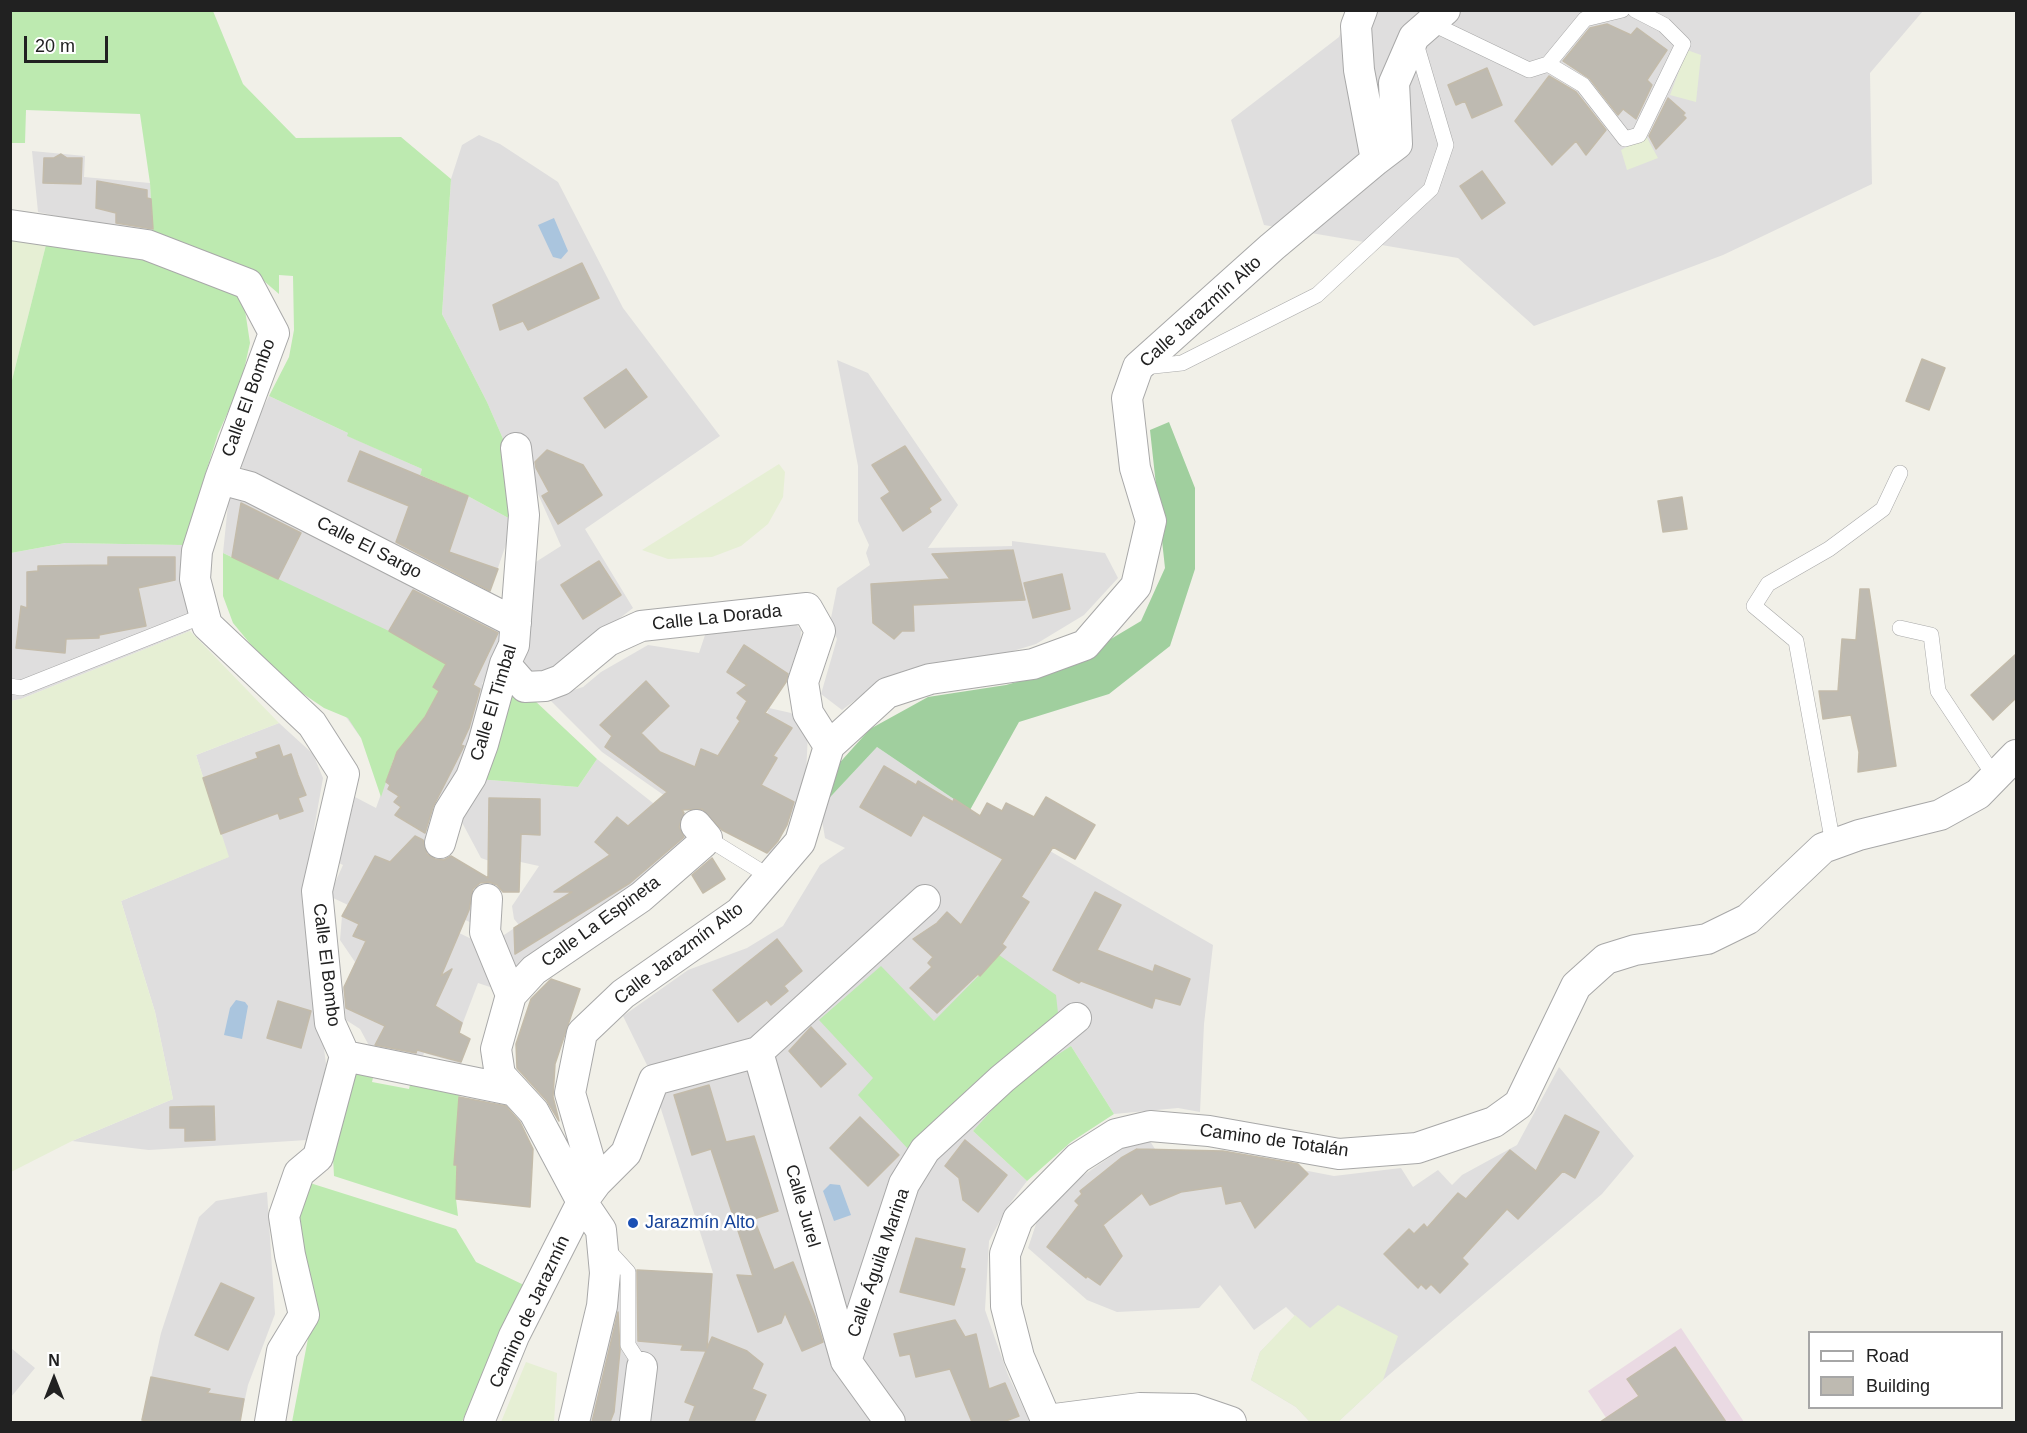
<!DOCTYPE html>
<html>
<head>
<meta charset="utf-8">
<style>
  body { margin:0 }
  #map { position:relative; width:2027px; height:1433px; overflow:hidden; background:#f1f0e8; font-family:Arial,sans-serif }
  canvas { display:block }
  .frame { position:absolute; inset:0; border:12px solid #212121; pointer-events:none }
  .legend { position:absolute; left:1808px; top:1331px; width:195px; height:78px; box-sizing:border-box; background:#fff; border:2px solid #a6a6a6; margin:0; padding:8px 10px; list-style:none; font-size:18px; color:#212121 }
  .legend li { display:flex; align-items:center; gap:12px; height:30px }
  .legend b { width:30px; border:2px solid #a6a6a6 }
  .north { position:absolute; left:24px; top:1349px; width:60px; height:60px; -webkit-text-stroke:4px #fff; paint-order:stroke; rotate:0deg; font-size:16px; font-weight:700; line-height:24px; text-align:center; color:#212121 }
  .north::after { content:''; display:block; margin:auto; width:21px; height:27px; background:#212121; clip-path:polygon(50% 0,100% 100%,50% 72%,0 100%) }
  .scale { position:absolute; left:24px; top:36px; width:84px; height:27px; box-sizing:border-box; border:3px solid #212121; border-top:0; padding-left:8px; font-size:18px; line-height:21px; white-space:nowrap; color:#212121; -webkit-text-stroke:4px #fff; paint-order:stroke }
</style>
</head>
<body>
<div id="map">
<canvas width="2027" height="1433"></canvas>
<div class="frame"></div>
<ul class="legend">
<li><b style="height:8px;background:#fff"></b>Road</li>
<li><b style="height:16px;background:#bebab1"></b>Building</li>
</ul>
<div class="north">N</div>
<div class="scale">20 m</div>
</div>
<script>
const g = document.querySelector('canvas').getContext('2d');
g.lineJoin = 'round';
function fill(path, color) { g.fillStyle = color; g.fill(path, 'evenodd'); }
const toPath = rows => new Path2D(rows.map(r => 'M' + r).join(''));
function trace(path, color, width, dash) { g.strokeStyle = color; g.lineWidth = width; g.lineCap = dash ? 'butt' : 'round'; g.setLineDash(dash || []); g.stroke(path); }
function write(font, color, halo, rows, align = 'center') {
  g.font = font + ' Arial,sans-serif'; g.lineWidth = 5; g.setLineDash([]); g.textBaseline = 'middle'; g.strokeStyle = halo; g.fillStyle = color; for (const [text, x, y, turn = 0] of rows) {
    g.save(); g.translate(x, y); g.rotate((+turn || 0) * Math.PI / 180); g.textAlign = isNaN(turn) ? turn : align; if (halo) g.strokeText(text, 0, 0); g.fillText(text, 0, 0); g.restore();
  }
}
fill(toPath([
  [1349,11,1923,11,1870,73,1872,184,1723,255,1534,326,1458,258,1264,225,1231,120,1339,37],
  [479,135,500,144,558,182,623,308,720,436,585,529,633,608,546,675,537,677,524,664,531,565,561,546,527,469,507,448,487,402,442,314,451,179,462,145],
  [32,151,85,156,84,177,150,183,153,237,38,212],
  [837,360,868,373,958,505,928,548,1012,546,1012,541,1105,553,1118,578,1084,615,1036,644,1003,654,881,681,842,710,821,694,837,639,830,623,837,588,870,565,866,553,869,545,858,521,858,466],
  [269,396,348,433,348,436,422,469,420,475,464,494,514,521,488,597,235,464],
  [229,495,251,495,508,632,482,684,487,687,431,849,465,864,460,876,480,884,484,903,474,924,461,918,455,931,486,946,496,989,478,983,459,1033,470,1039,461,1064,424,1053,419,1068,372,1051,360,1029,346,1020,343,989,355,962,340,940,342,916,348,905,329,896,343,865,339,863,355,797,376,808,394,758,426,715,439,691,433,687,447,664,435,659,361,738,232,557,223,553],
  [65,543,183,545,190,631,21,699,11,701,11,553],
  [795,623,801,630,799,662,782,688,775,684,751,717,767,714,769,708,791,713,808,732,806,775,797,804,771,855,733,836,665,796,602,752,548,698,583,687,601,672,648,645,699,653,705,635],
  [279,723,313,754,323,778,314,829,309,933,326,1064,319,1113,307,1140,149,1150,72,1141,173,1099,155,1012,121,901,228,857,196,755],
  [877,747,970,810,1050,851,1213,945,1204,1024,1200,1112,1178,1108,1114,1114,1071,1046,973,1131,1027,1181,1008,1206,989,1241,985,1310,1008,1375,1030,1422,586,1422,619,1276,637,1270,713,1273,647,1065,623,1016,688,970,747,948,783,926,820,865,845,848,825,838,820,808],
  [597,759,695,836,633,894,515,968,495,941,519,925,514,919,512,906,539,866,516,861,492,862,481,858,457,813,477,779,578,787],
  [1559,1067,1634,1156,1602,1194,1383,1380,1338,1422,1310,1422,1296,1407,1251,1380,1260,1352,1295,1316,1286,1307,1254,1330,1220,1285,1199,1308,1117,1312,1087,1300,1028,1248,1038,1218,1078,1179,1136,1139,1148,1138,1155,1149,1237,1153,1297,1163,1303,1170,1334,1176,1401,1168,1413,1187,1438,1170,1452,1185,1462,1175,1517,1145],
  [267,1192,275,1314,248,1385,240,1422,141,1422,161,1333,199,1217,216,1201],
  [11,1348,35,1368,11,1397]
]), '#dfdede');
fill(toPath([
  [1681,1328,1744,1422,1609,1422,1588,1391]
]), '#eadae3');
fill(toPath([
  [1687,50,1701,55,1696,102,1670,95],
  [1646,136,1658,158,1627,170,1621,150],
  [11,236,48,237,11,384],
  [779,464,785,472,783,497,768,524,741,546,712,557,668,559,642,550],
  [190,631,279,723,196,755,229,857,121,901,155,1012,173,1099,72,1141,11,1172,11,701,21,699],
  [1338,1305,1398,1336,1383,1380,1338,1422,1310,1422,1296,1407,1251,1380,1260,1352,1295,1315,1310,1328],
  [526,1362,557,1373,554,1422,501,1422]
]), '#e6efd4');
fill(toPath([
  [11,10,213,11,243,84,296,138,401,137,451,179,442,314,487,402,507,448,514,521,464,494,420,475,422,469,347,436,348,433,269,396,289,357,294,330,293,276,279,275,279,294,250,269,153,237,150,183,140,114,26,110,25,143,11,143],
  [48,237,155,259,243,297,250,343,241,383,218,434,183,545,65,543,11,553,11,384],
  [223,553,389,631,447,664,433,687,439,691,426,715,394,758,381,797,361,738,348,718,324,708,277,676,233,623,223,596],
  [508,695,533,699,597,759,578,787,477,779],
  [999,955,1056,995,1058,1013,990,1069,909,1150,858,1095,873,1078,819,1020,881,966,934,1021],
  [1071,1046,1114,1114,1071,1142,1027,1181,973,1131,1020,1079],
  [348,1064,374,1073,372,1082,409,1089,411,1081,459,1090,456,1199,458,1216,334,1176,332,1138],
  [310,1183,456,1229,476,1262,526,1286,503,1325,462,1422,292,1422,311,1323,297,1205]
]), '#bdeab0');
fill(toPath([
  [1169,422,1195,488,1195,569,1170,646,1109,694,1019,722,970,810,877,747,820,808,834,769,870,729,928,697,1006,685,1059,670,1141,621,1165,568,1150,430]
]), '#a0cf9e');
fill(toPath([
  [554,218,568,251,561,259,553,257,538,225],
  [236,1000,245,1002,248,1006,242,1039,224,1035,230,1008],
  [830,1184,840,1185,851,1215,834,1221,823,1191]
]), '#aac5de');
const building = toPath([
  [1607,24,1631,35,1637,28,1667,50,1647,80,1652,85,1636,119,1623,109,1618,115,1590,79,1563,61,1590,28,1607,24],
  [1487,68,1502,105,1472,118,1465,101,1456,105,1448,85,1487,68],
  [1549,76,1576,92,1606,130,1586,155,1576,141,1552,165,1515,121,1549,76],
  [1668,98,1685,113,1683,115,1686,118,1656,149,1649,136,1668,98],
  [61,154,67,158,82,158,81,184,43,183,44,158,54,158,61,154],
  [1482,171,1505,203,1482,219,1460,186,1482,171],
  [97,181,147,190,147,198,151,199,153,229,116,223,116,213,96,208,97,181],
  [582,263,599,298,528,330,523,321,500,330,493,305,582,263],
  [1922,359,1945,368,1929,410,1906,401,1922,359],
  [626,369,647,397,605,428,584,398,626,369],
  [905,446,941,500,929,508,931,512,903,531,881,498,890,492,872,465,905,446],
  [547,450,583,465,602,495,558,524,542,496,549,492,536,468,535,462,547,450],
  [360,451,468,496,449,552,498,569,490,591,396,542,409,506,348,481,360,451],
  [1682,497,1687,529,1663,532,1658,501,1682,497],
  [241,503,301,533,278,579,232,557,241,503],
  [1013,550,1025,600,913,605,914,631,902,631,894,639,873,623,871,584,950,579,932,554,1013,550],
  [108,557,175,557,175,580,138,588,146,626,99,635,99,638,66,639,65,653,16,648,21,606,27,608,27,572,38,571,38,566,108,565,108,557],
  [599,561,621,595,583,619,561,585,599,561],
  [1062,574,1070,609,1033,618,1024,583,1062,574],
  [1860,589,1869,589,1896,766,1858,772,1859,752,1851,715,1823,719,1819,691,1838,691,1842,639,1856,640,1860,589],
  [413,590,498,633,473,685,480,689,469,728,461,745,464,746,433,807,425,833,395,815,401,807,394,802,399,796,388,789,390,785,386,782,397,752,425,717,439,691,433,687,446,664,389,631,413,590],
  [744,645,788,674,786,682,765,713,792,728,773,756,777,758,761,785,794,802,787,825,778,841,767,853,722,830,702,809,682,810,684,813,679,827,684,837,630,883,515,954,514,928,572,892,554,892,610,855,595,842,617,817,628,826,667,792,605,747,612,736,600,725,646,681,669,706,641,733,660,752,695,767,701,749,718,756,740,721,737,718,747,701,737,693,747,685,727,672,744,645],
  [2016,654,2016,698,1993,720,1971,695,2016,654],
  [279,745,283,757,291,754,298,775,306,795,298,798,303,811,280,819,278,813,221,834,203,778,258,758,256,753,279,745],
  [884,766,916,785,918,781,953,802,954,799,980,816,987,803,1002,811,1006,803,1034,817,1046,797,1095,825,1075,859,1053,847,1021,897,1029,902,1002,944,1006,947,980,976,978,974,937,1013,910,988,932,967,928,963,933,957,913,939,937,923,947,912,961,925,1003,859,923,815,911,836,860,807,884,766],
  [489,798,540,799,540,835,521,834,519,892,503,892,497,885,489,882,480,883,473,889,469,910,441,976,452,969,435,1006,462,1023,459,1033,470,1039,461,1062,417,1050,416,1053,375,1045,385,1026,346,1008,344,987,366,941,353,936,359,924,342,916,375,856,390,862,415,836,423,840,427,854,435,859,444,860,451,856,488,878,489,798],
  [712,858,725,879,703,893,692,875,712,858],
  [1095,892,1121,905,1097,950,1153,972,1155,965,1190,979,1180,1005,1155,998,1152,1008,1081,981,1079,983,1053,970,1095,892],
  [777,939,802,971,784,986,788,991,771,1005,767,1000,738,1022,713,990,777,939],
  [551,979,580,989,555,1064,553,1097,559,1121,547,1101,517,1068,516,1044,531,999,551,979],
  [278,1001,311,1011,301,1048,267,1038,278,1001],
  [811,1027,846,1064,821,1087,789,1051,811,1027],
  [709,1085,726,1142,754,1136,778,1211,754,1219,774,1270,793,1262,815,1316,823,1342,802,1351,785,1313,781,1323,758,1332,737,1275,753,1276,711,1149,692,1155,674,1095,709,1085],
  [459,1097,506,1106,520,1122,533,1149,530,1207,456,1199,457,1165,454,1165,459,1097],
  [214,1106,215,1140,185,1141,185,1128,170,1128,170,1107,214,1106],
  [1565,1115,1599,1132,1575,1178,1563,1171,1518,1219,1507,1209,1462,1258,1468,1264,1440,1293,1431,1284,1426,1289,1421,1284,1418,1288,1384,1254,1409,1229,1414,1234,1424,1224,1427,1228,1458,1193,1466,1199,1510,1150,1536,1171,1565,1115],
  [860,1117,899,1155,868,1186,830,1148,860,1117],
  [965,1140,1007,1175,978,1212,963,1200,959,1178,945,1166,965,1140],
  [1137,1149,1223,1151,1298,1164,1308,1174,1255,1228,1241,1201,1226,1204,1222,1186,1181,1192,1150,1205,1142,1193,1103,1225,1122,1256,1100,1285,1087,1276,1086,1278,1047,1247,1079,1205,1075,1201,1082,1194,1080,1191,1121,1158,1137,1149],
  [916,1238,965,1249,960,1268,965,1269,954,1305,900,1292,916,1238],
  [637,1270,712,1274,707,1348,712,1337,747,1351,763,1364,752,1389,766,1395,754,1422,689,1422,695,1406,685,1402,706,1351,681,1350,683,1345,638,1341,637,1270],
  [221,1283,254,1298,228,1350,195,1335,221,1283],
  [618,1312,620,1350,614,1412,610,1422,592,1422,618,1312],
  [955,1320,965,1337,976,1334,989,1389,1005,1383,1019,1416,1003,1422,972,1422,950,1369,916,1377,910,1354,900,1356,894,1334,955,1320],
  [1675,1347,1726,1422,1600,1422,1639,1396,1627,1379,1675,1347],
  [151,1377,210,1389,207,1393,244,1399,240,1422,155,1422,142,1420,151,1377]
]);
fill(building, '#bebab1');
trace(building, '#c3bbaa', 1.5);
const service = toPath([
  [1431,23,1529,70,1548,64,1583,85,1625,139,1639,135,1683,44,1664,25,1635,10],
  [1548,64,1585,19,1622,10],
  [1144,367,1182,363,1317,295,1431,189,1446,145,1415,40],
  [1900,628,1931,635,1938,691,1995,777],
  [10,686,21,688,205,615],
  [707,838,770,877],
  [1833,844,1796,641,1754,606,1768,584,1829,549,1883,509,1900,473],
  [606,1248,628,1272,628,1345,642,1367]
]);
const minor = toPath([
  [1376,160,1397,144,1394,83,1414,37,1445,10],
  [10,225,147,245,248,284,274,333,220,479,197,551,195,579,207,625,312,724,344,774,317,891,330,1023,345,1056,511,1090],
  [220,479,250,487,516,623],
  [505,664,525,687,545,686,561,680,608,641,641,626,807,608,820,631,803,682,808,713,829,746],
  [440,843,449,812,471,777,483,744,505,664,514,645,524,515,516,448],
  [487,899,485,932,511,995,496,1049,500,1075,534,1112,582,1202,601,1230,605,1273,602,1306,574,1422],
  [511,995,534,970,641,897,703,843,707,838,696,825],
  [596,1183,626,1153,654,1080,758,1052],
  [846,1361,758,1052,925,900],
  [1047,1420,1140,1408,1193,1409,1231,1422],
  [270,1422,282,1351,304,1315,290,1255,284,1216,299,1173,318,1157,345,1056],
  [479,1422,514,1336,582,1202,596,1183,570,1093,582,1033,623,994,740,912,800,842,829,746,887,693,930,679,1033,664,1085,645,1136,586,1151,521,1135,468,1127,398,1138,367,1272,247,1376,160,1359,70,1356,26,1362,10],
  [635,1422,642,1367],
  [890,1422,846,1361,904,1184,925,1150,1002,1079,1076,1018],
  [1047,1422,1019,1357,1006,1306,1005,1254,1018,1219,1078,1158,1116,1134,1150,1126,1209,1131,1339,1154,1417,1148,1494,1122,1519,1104,1576,986,1606,959,1635,950,1707,939,1748,919,1823,848,1859,835,1940,815,1978,794,2016,755]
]);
trace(service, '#a8a8a8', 16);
trace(minor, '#a8a8a8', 32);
trace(service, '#fff', 15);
trace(minor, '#fff', 30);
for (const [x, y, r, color] of [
  [633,1223,6,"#1a4fb4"]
]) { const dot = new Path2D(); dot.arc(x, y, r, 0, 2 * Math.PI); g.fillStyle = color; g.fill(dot); trace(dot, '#fff', 2); }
write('18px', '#212121', '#fff', [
  ["Calle Jarazmín Alto",1201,312,-42],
  ["Calle El Bombo",249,398,-70],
  ["Calle El Sargo",369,548,27],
  ["Calle La Dorada",717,618,-6],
  ["Calle El Timbal",494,703,-73],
  ["Calle La Espineta",601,922,-36],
  ["Calle Jarazmín Alto",679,954,-37],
  ["Calle El Bombo",326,965,83],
  ["Camino de Totalán",1274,1141,8],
  ["Calle Jurel",802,1206,74],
  ["Calle Águila Marina",879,1263,-71],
  ["Camino de Jarazmín",530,1312,-65]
]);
write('18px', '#164399', '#fff', [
  ["Jarazmín Alto",645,1223]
], 'left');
</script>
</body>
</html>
